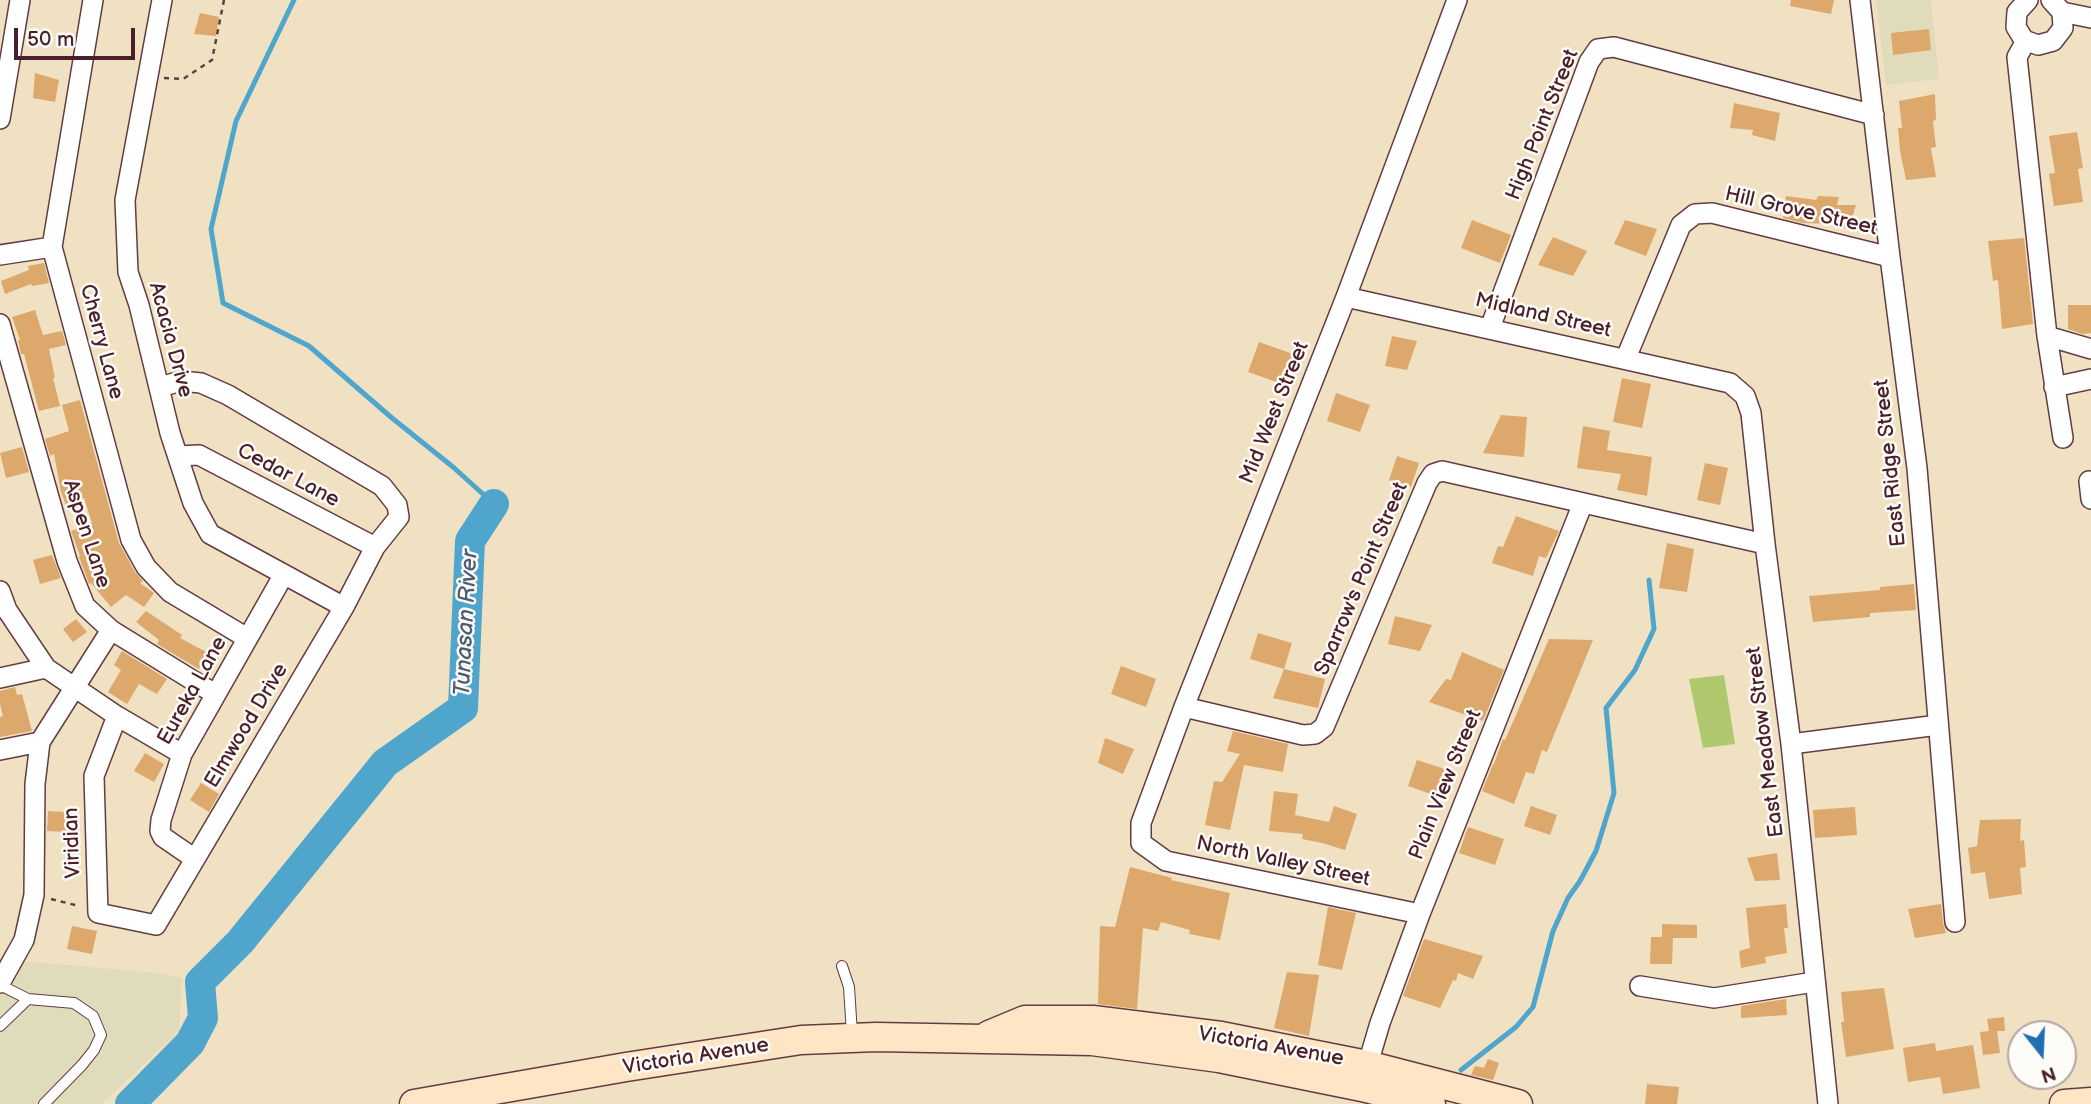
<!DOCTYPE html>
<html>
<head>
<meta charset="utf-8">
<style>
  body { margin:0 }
  #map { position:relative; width:2091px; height:1104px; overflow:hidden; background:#f1e1c3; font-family:"Balsamiq Sans",sans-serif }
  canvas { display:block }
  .north { position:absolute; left:2007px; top:1020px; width:70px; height:70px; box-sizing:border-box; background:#fdfcf7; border:2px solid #b5a4a5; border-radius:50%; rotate:162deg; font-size:19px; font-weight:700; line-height:28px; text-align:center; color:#4a1f2b }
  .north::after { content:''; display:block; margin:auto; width:24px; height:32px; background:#1f6fb2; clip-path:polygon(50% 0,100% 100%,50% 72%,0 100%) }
  .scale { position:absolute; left:14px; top:28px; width:121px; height:32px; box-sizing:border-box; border:4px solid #4a1f2b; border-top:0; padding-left:9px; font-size:21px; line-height:24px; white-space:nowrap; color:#4a1f2b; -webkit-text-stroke:5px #fdfcf7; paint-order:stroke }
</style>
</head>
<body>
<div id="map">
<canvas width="2091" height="1104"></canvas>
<div class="north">N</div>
<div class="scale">50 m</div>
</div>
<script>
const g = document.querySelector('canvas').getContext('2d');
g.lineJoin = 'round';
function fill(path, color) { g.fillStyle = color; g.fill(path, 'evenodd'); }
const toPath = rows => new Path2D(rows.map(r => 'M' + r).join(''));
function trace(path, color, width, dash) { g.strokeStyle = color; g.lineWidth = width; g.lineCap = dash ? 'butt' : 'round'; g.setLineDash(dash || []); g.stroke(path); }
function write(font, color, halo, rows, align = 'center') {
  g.font = font + ' "Balsamiq Sans",sans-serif'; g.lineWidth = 5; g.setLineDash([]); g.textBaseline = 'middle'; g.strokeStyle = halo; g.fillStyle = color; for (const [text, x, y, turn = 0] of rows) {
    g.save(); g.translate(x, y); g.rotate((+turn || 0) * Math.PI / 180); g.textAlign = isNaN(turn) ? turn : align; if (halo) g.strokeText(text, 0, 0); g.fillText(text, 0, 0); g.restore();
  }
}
fill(toPath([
  [1876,0,1931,0,1939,79,1886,85],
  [0,959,157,973,182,978,179,1031,102,1104,0,1104]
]), '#e0dcbb');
fill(toPath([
  [1724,675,1735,744,1703,748,1689,679]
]), '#afc86e');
trace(toPath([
  [294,0,236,121,211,229,223,303,309,346,392,418,453,467,494,504],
  [1461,1070,1516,1027,1533,1007,1553,931,1568,898,1580,881,1596,851,1614,793,1606,708,1635,670,1654,629,1649,580]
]), '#50a5cc', 5);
trace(toPath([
  [130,1104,190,1043,203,1018,200,982,240,942,385,763,463,708,470,541,494,504]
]), '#50a5cc', 30);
fill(toPath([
  [1791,0,1834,0,1831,14,1790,6],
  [200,13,219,17,216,36,194,34],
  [1929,29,1931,50,1893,55,1891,33],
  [35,73,59,80,55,102,33,98],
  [1935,94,1936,120,1933,121,1936,147,1931,148,1936,177,1906,180,1900,151,1898,128,1902,128,1899,101],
  [1734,103,1780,113,1775,141,1752,135,1753,130,1730,128],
  [2077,132,2083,168,2078,169,2083,202,2054,206,2049,174,2055,173,2049,136],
  [1786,196,1816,200,1818,196,1839,197,1837,205,1856,205,1849,228,1837,227,1838,224,1803,223,1783,218],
  [1472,220,1511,235,1500,263,1461,248],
  [1625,220,1657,229,1646,256,1614,244],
  [1553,237,1587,251,1573,276,1538,265],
  [2024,238,2033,324,2002,329,1998,280,1993,281,1988,241],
  [44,263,49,283,32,286,31,284,5,294,1,281,29,270,28,266],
  [2068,305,2091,305,2091,333,2082,334,2068,329],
  [35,310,43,335,62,331,66,345,49,349,55,378,53,378,60,406,39,411,24,354,21,354,18,340,20,340,12,317],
  [1392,336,1417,341,1407,370,1385,366],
  [1259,342,1296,355,1285,385,1248,372],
  [1622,378,1651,384,1642,428,1613,422],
  [1336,393,1370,405,1360,432,1327,421],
  [80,400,119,543,135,572,143,581,140,583,154,593,144,607,126,595,111,607,91,583,89,584,79,557,80,556,71,531,92,523,84,498,66,505,61,492,54,454,50,456,45,439,69,431,62,405],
  [1501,415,1527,417,1524,457,1483,453],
  [1583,426,1610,431,1607,450,1652,457,1647,496,1617,490,1621,474,1577,468],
  [22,447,29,472,6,478,0,453],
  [1397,456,1419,463,1411,487,1389,480],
  [1705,463,1728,468,1720,505,1697,500],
  [1516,516,1559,531,1546,558,1539,556,1533,576,1492,563,1498,546,1503,547],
  [1667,543,1694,549,1687,592,1659,588],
  [52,555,61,578,40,584,33,560],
  [1914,584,1916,610,1870,613,1870,617,1813,622,1809,596,1880,590,1880,587],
  [146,611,182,635,180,638,208,653,199,669,157,644,159,640,136,622],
  [1395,616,1432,625,1420,651,1388,644],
  [76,619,87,632,73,642,63,629],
  [1258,633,1292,643,1284,669,1250,659],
  [1549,639,1593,640,1547,752,1542,750,1534,774,1526,772,1514,804,1482,791,1493,764,1494,764,1503,739,1505,740],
  [122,651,167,679,157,694,139,684,127,704,108,692,121,670,114,665],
  [1462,652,1504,670,1483,721,1429,702,1446,679,1451,680],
  [1121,666,1156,679,1146,707,1111,694],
  [1284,669,1325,679,1318,708,1273,698],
  [15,687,17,695,22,694,32,731,0,737,0,717,3,716,0,704,0,691],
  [1233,731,1288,744,1283,772,1244,765,1230,830,1205,825,1214,781,1222,782,1240,754,1227,751],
  [1105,738,1134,749,1123,774,1098,763],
  [145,753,164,764,154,782,134,771],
  [1417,760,1454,772,1445,799,1408,786],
  [201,783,219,794,209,812,190,800],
  [1274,791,1298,794,1295,815,1329,822,1334,806,1357,814,1345,850,1322,843,1302,839,1303,834,1269,831],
  [1531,806,1557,815,1550,835,1524,826],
  [1855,807,1857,835,1815,838,1813,810],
  [48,811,66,812,66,832,47,831],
  [2021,819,2020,841,2024,840,2026,867,2020,868,2022,894,1989,899,1985,872,1971,874,1968,848,1977,846,1980,820],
  [1468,827,1504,839,1495,865,1459,853],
  [1777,853,1780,880,1755,881,1747,858],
  [1130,867,1172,878,1171,880,1230,893,1220,940,1189,934,1190,930,1161,922,1158,931,1143,928,1137,1009,1098,1004,1100,926,1115,927],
  [1786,904,1788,928,1784,928,1787,953,1765,957,1766,963,1741,968,1739,951,1750,948,1746,908],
  [1941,904,1943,923,1946,933,1915,938,1908,909],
  [1328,907,1356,913,1342,970,1318,965],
  [1662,924,1697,925,1697,938,1673,938,1672,964,1650,964,1651,937,1662,937],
  [72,926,97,931,92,954,67,949],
  [1424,939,1483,956,1473,979,1458,973,1456,981,1453,980,1440,1008,1403,996],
  [1287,972,1319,975,1309,1036,1274,1028],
  [1884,988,1894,1049,1846,1057,1841,1022,1844,1022,1841,992],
  [1786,999,1787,1015,1741,1018,1741,1006],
  [2004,1017,2005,1031,1997,1031,2000,1053,1983,1055,1980,1032,1989,1031,1987,1019],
  [1935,1043,1936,1051,1973,1045,1980,1088,1943,1094,1940,1077,1908,1082,1903,1048],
  [1488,1059,1499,1063,1493,1080,1471,1075,1475,1066,1484,1068],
  [1647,1084,1679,1087,1677,1104,1645,1104]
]), '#dca86b');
const service = toPath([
  [842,966,849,987,852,1034],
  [0,985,28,999],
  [0,1026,28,999,74,1003,93,1016,101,1035,94,1050,82,1065,44,1104]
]);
const minor = toPath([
  [93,0,52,247,131,540,146,567,170,592,247,638],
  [162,0,125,200,128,272,139,305,170,433,193,503,210,534,344,607],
  [1860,0,1890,257,1917,468,1955,922],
  [2028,0,2017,12,2016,27,2024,40,2038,45,2053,41,2063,28,2062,12,2051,0],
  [2062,12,2091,18],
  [2026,41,2017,57,2047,336,2063,438],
  [0,119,20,0],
  [0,255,52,247],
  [1346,297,1730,383,1745,396,1751,413,1765,544,1791,744,1828,1104],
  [0,324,67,561,85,606,111,630,215,694],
  [1490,328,1589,62,1598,49,1614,47,1874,115],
  [2047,336,2091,349],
  [1626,358,1681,225,1695,214,1712,213,1890,257],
  [2054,387,2091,379],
  [178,456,199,455,375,547],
  [2089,481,2091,499],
  [0,591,7,610,46,668,117,716,182,754],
  [0,678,46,668],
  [1184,707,1303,735,1315,734,1324,727,1427,483,1433,474,1442,471,1765,544],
  [117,716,94,776,98,913,156,925,344,607,375,547,399,517,397,505,382,486,228,395,201,383,181,381,160,387],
  [1791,744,1938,725],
  [0,750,40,742],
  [195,859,163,837,160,831,161,820,182,754,283,576],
  [1420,914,1166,861,1141,843,1141,823,1184,707,1346,297,1457,0],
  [0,983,24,940,34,895,35,784,40,742,111,630],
  [1640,986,1714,998,1814,982],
  [1364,1077,1380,1023,1420,914,1583,503]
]);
const secondary = toPath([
  [989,1035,1025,1020,1093,1020,1221,1036,1367,1065,1518,1104],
  [414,1104,626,1067,801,1040,876,1037,1092,1041,1219,1058,1362,1087,1431,1104],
  [2064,1104,2091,1102]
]);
trace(service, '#633c42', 12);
trace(minor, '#633c42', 22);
trace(secondary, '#633c42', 31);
trace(toPath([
  [164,78,183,79,212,60,224,0],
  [51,899,79,906]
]), '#633c42', 2.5, [5, 5]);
trace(service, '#fff', 10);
trace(minor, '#fff', 19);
trace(secondary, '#fde5c5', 28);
write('21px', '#4a1f2b', '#fdfcf7', [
  ["High Point Street",1543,125,-68],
  ["Hill Grove Street",1801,212,13],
  ["Midland Street",1543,316,13],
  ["Acacia Drive",170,340,75],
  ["Cherry Lane",101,342,75],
  ["Mid West Street",1275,413,-68],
  ["East Ridge Street",1891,463,-96],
  ["Cedar Lane",288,476,28],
  ["Aspen Lane",86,534,72],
  ["Sparrow's Point Street",1362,579,-67],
  ["Eureka Lane",193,691,-61],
  ["Elmwood Drive",247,726,-59],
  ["East Meadow Street",1766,742,-97],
  ["Plain View Street",1446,785,-68],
  ["Viridian",73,843,-92],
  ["North Valley Street",1283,862,12],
  ["Victoria Avenue",1271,1047,10],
  ["Victoria Avenue",696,1057,-9]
]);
write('italic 23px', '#4d5b73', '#fdfcf7', [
  ["Tunasan River",467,623,-87]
]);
</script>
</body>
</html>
